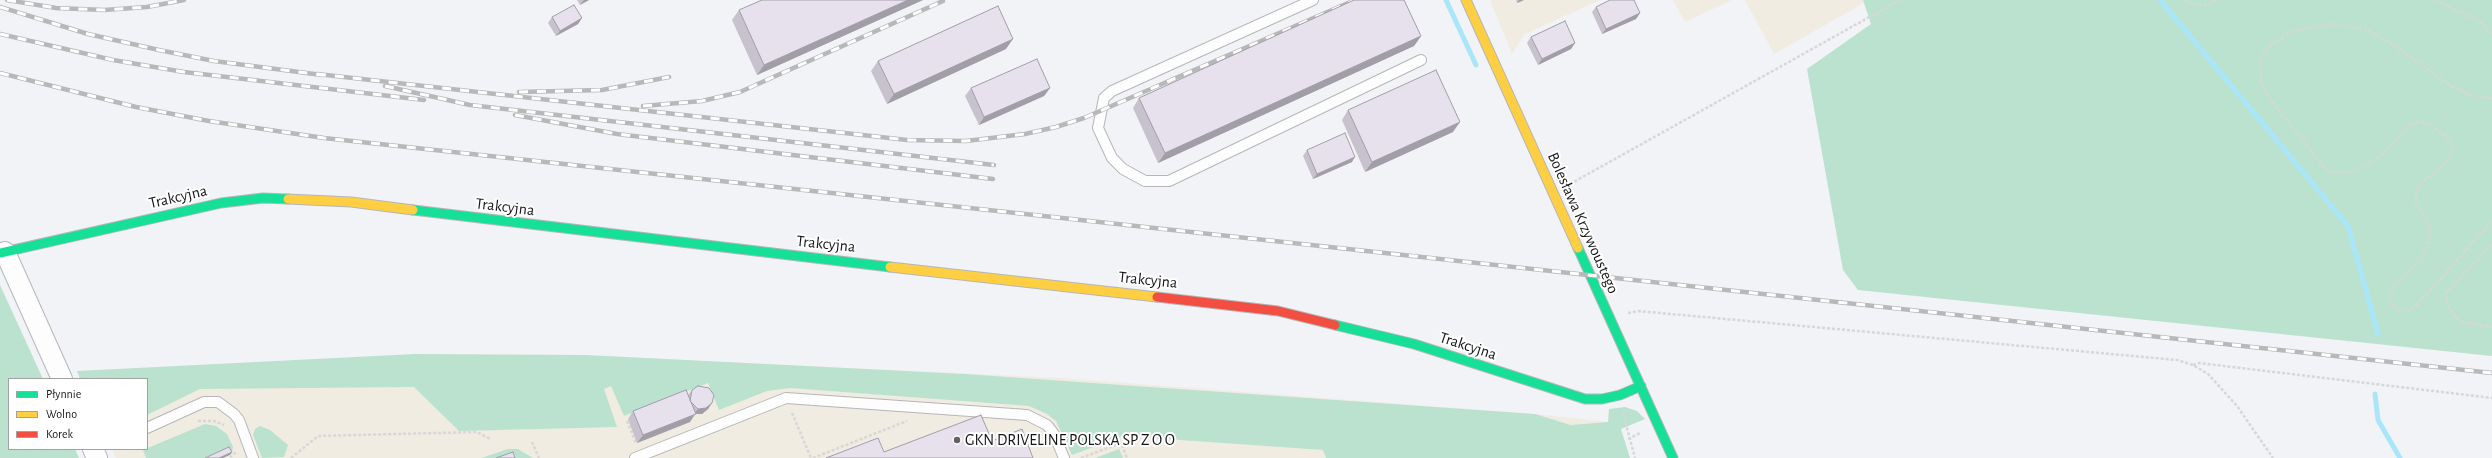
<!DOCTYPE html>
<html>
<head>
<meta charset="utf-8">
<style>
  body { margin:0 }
  #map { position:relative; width:2492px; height:458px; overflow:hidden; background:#f1f3f6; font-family:"Alegreya Sans",sans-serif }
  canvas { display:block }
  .legend { position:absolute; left:8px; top:378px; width:140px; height:72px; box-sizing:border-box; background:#fff; border:1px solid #a2a2a3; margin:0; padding:5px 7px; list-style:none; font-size:12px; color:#161618 }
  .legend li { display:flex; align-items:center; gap:8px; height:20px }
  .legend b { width:20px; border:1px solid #a2a2a3 }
</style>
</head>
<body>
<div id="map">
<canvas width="2492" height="458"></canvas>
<ul class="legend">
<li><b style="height:5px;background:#16e098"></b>Płynnie</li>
<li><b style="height:5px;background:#ffcf43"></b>Wolno</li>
<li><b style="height:5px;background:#f24e42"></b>Korek</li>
</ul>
</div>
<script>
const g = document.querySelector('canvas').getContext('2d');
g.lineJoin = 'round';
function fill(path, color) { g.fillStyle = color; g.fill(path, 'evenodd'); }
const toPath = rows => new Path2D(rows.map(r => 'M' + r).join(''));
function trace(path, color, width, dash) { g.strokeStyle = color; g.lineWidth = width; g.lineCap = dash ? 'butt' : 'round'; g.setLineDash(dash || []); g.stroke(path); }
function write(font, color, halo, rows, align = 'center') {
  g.font = font + ' "Alegreya Sans",sans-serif'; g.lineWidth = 4; g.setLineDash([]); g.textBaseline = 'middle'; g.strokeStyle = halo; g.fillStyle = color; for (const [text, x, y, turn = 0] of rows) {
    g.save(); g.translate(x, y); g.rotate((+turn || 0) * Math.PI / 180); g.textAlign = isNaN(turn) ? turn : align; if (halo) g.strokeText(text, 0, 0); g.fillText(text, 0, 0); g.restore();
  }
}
fill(toPath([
  [1490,0,1600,0,1525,34,1512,54],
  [1673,0,1732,0,1685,22],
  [1745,0,1863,0,1864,3,1774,54],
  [415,354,585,355,1060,378,1535,414,1608,422,1625,458,116,458,112,449,147,449,147,379]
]), '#f1ece2');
fill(toPath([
  [1863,0,2492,0,2492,356,1858,290,1843,270,1807,69,1871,24],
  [0,285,43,379,9,379,9,449,75,449,79,458,0,458],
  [415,354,585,355,965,374,1535,414,1571,425,1608,422,1609,409,1625,407,1637,411,1645,419,1621,429,1630,458,1326,458,1323,450,1123,436,1072,455,1056,421,1047,414,1029,406,790,388,767,391,719,410,708,383,624,416,611,386,604,389,617,427,459,431,414,387,200,389,147,415,147,379,80,379,77,371],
  [205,424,216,426,227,434,233,447,232,453,230,455,227,450,210,458,146,458,143,450],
  [260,426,270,430,288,445,284,457,262,458,253,435,255,429],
  [508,449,518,449,533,458,481,458],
  [1119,449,1123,458,1095,458]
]), '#bbe2ce');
trace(toPath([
  [1446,0,1476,65],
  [2160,0,2348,226,2378,334],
  [2375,394,2378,420,2400,458]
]), '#aae6fa', 5);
const lane = toPath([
  [1313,0,1112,91,1104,98,1098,128,1112,158,1123,169,1145,181,1169,181,1421,60],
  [147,428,204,402,218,402,234,414,239,420,253,458],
  [635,458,786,398,1027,415,1047,425,1054,434,1064,458]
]);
const street = toPath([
  [5,252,62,379],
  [93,449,97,458]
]);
const fast = toPath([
  [413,210,890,267],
  [1578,248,1673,458],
  [0,253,221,203,263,198,288,199],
  [1335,325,1414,344,1585,399,1602,399,1620,395,1641,386]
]);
const slow = toPath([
  [1466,0,1578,248],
  [288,199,351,202,413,210],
  [890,267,1157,297]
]);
const jam = toPath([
  [1157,297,1278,311,1335,325]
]);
trace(lane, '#b5b6b8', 12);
trace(street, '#b5b6b8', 22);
trace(fast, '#b5b6b8', 11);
trace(slow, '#b5b6b8', 11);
trace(jam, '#b5b6b8', 11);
trace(toPath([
  [2185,0,2193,5,2206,5,2219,0],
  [2435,0,2479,21,2492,34],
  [2492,98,2471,95,2454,88,2388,41,2367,30,2347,25,2328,24,2293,31,2267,48,2260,59,2261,83,2269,97,2321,164,2331,172,2343,173,2358,170,2388,150,2409,125,2420,122,2430,125,2446,136,2453,146,2450,156,2443,166,2423,181,2416,192,2416,202,2427,221,2431,232,2428,245,2420,259,2394,286,2390,295,2391,304,2399,310,2408,311,2418,304,2492,221],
  [1570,184,1900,0],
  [2492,244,2446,293,2447,304,2453,314,2462,322,2492,327],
  [1628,313,1638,311,2177,360,2193,365,2208,374,2237,406,2273,458],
  [2193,365,2199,363,2492,398],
  [792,413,811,458],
  [1623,413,1635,458],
  [198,421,214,421,224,425],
  [627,421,636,443],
  [1628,439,1640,433],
  [532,442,539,458],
  [134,449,136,449],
  [230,458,237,451],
  [291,458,318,436,477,432,490,439],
  [813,458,907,421],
  [1081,458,1121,443,1127,458]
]), '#d7d7d7', 2.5, [3, 2]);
trace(lane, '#fdfdfe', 10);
trace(street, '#fdfdfe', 20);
trace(fast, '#16e098', 9);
trace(slow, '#ffcf43', 9);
trace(jam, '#f24e42', 9);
const rail = toPath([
  [7,0,56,8,104,10,147,7,184,0],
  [0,7,88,34,159,50,214,61,322,75],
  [0,34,113,60,184,72,424,100],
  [0,73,136,107,209,121,324,138,2492,373],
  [317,74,907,140,966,141,1025,134,1056,127,1084,118,1355,0],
  [385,86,470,105,994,165],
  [519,92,602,90,669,77],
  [643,106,702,101,740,92,943,1],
  [515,115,617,134,993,179]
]);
trace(rail, '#b8b8ba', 4.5);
trace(rail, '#fff', 3, [9]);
fill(toPath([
  [577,0,589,0,580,5],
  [923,0,757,75,732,20,739,10],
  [1516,0,1524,0,1517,3],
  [1596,7,1640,13,1636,19,1602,34,1592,12],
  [552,17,582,18,578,24,556,36,548,23],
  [1421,36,1414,46,1158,163,1133,108,1139,98],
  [1531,37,1575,43,1571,49,1538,65,1527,43],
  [1006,49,887,104,871,71,878,61],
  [971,88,1050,88,1044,96,979,125,965,96],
  [1348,110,1453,132,1365,172,1342,120],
  [1307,150,1352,162,1313,179,1303,156],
  [692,390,712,403,708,409,702,414,695,414,690,422,637,443,628,419,633,411,688,395]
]), '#c7c2cd');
fill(toPath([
  [584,0,589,0,580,5],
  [908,0,923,0,757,75,764,65],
  [1519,0,1524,0,1517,3],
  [1640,13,1636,19,1602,34,1606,29],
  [582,18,578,24,556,36,560,31],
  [1421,36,1414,46,1158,163,1165,153],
  [1013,39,1006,49,887,104,894,94],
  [1575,43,1571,49,1538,65,1542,59],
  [1050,88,1044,96,979,125,984,117],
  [1460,122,1453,132,1365,172,1372,162],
  [1355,157,1352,162,1313,179,1317,174],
  [712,403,708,409,702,414,695,414,690,422,637,443,643,435,694,414,698,409],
  [232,452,230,455,223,458,219,458]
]), '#a29ea7');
const building = toPath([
  [762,0,908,0,764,65,739,10,762,0],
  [1354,0,1404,0,1421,36,1165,153,1139,98,1354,0],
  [1610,0,1634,0,1640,13,1606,29,1596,7,1610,0],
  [574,5,582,18,560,31,552,17,574,5],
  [998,6,1013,39,894,94,878,61,998,6],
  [1565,21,1575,43,1542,59,1531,37,1565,21],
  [1037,59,1050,88,984,117,971,88,1037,59],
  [1436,70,1460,122,1372,162,1348,110,1436,70],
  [1345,133,1355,157,1317,174,1307,150,1345,133],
  [698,386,709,388,714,395,712,403,706,408,698,409,690,401,692,390,698,386],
  [686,390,696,414,643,435,633,411,686,390],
  [981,415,992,441,1022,429,1033,458,826,458,878,438,884,452,981,415],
  [229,447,232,452,219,458,205,458,229,447],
  [513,452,515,458,496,458,513,452]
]);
fill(building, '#e7e1ee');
trace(building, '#a29ea7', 1);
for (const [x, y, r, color] of [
  [957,440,4,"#636366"]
]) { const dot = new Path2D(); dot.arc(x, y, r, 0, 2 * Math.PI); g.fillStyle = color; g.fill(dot); trace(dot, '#fff', 1.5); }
write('16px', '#161618', '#fff', [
  ["Trakcyjna",178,197,-13],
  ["Trakcyjna",505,207,7],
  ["Bolesława Krzywoustego",1583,223,66],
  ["Trakcyjna",826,244,6],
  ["Trakcyjna",1148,280,6],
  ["Trakcyjna",1468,346,18]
]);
write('16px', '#161618', '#fff', [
  ["GKN DRIVELINE POLSKA SP Z O O",965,440]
], 'left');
</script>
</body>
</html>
